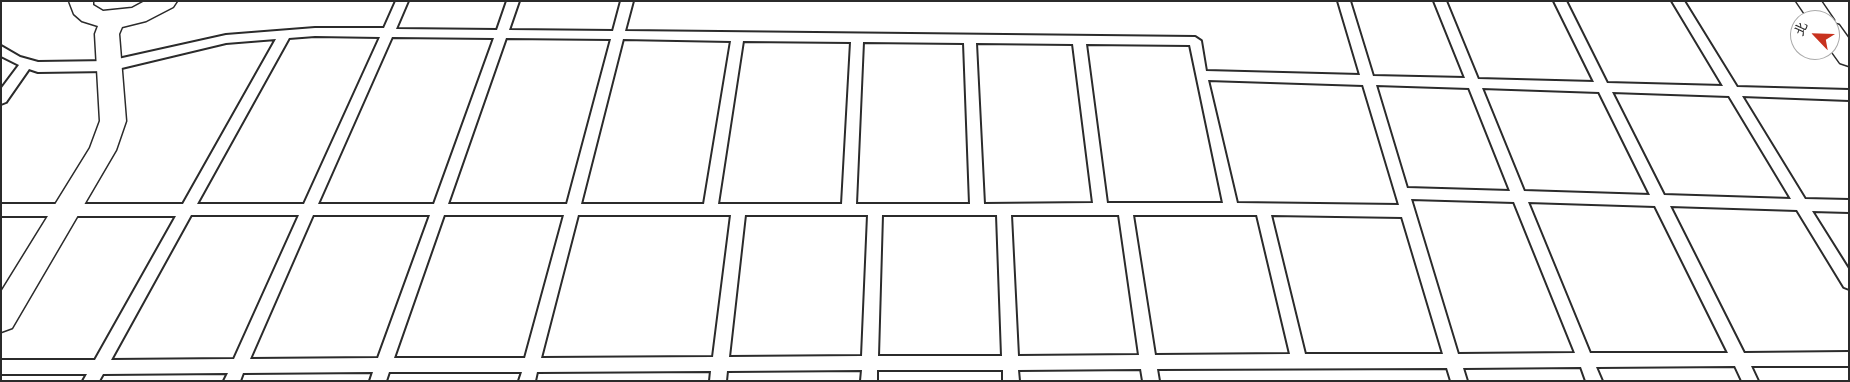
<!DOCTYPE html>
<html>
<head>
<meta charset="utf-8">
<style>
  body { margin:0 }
  #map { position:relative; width:1850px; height:382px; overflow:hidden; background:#fff; font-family:"Indie Flower","LXGW WenKai TC",sans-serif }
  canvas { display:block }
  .frame { position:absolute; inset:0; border:2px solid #2b2b2b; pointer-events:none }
  .north { position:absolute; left:1790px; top:10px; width:50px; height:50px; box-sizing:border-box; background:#fff; border:1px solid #aaa; border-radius:50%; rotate:294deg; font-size:14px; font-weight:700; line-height:20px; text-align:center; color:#2b2b2b }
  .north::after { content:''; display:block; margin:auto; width:18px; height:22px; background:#c8321e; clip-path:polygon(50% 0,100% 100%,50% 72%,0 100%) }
</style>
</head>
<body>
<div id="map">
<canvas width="1850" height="382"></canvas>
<div class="frame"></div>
<div class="north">北</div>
</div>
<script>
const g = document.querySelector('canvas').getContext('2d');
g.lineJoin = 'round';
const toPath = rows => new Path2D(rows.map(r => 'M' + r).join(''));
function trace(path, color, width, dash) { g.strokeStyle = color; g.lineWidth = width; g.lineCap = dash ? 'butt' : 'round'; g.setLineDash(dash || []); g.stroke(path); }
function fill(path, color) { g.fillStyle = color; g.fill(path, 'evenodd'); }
const lane = toPath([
  [396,1,408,1,396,29,497,30,507,1,519,1,509,30,613,31,621,1,633,1,625,31,1195,37,1201,41,1206,71,1360,75,1338,1,1350,1,1373,76,1465,78,1434,1,1446,1,1478,79,1594,82,1554,1,1566,1,1607,83,1723,86,1672,1,1684,1,1737,87,1849,90,1849,100,1742,96,1805,199,1849,200,1849,212,1812,211,1849,270,1849,289,1844,287,1797,210,1670,206,1744,353,1849,352,1849,366,1751,366,1758,381,1742,381,1735,366,1596,367,1602,381,1586,381,1581,367,1463,368,1467,381,1451,381,1447,368,1157,369,1159,381,1143,381,1141,369,1018,370,1019,381,1003,381,1003,370,877,370,877,381,861,381,862,370,727,371,726,381,710,381,711,371,537,372,535,381,519,381,522,372,389,372,386,381,370,381,373,372,243,373,240,381,224,381,228,373,103,374,99,381,83,381,87,374,1,374,1,360,95,360,176,216,1,216,1,204,183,204,276,39,226,43,109,71,38,72,29,69,6,102,1,104,1,89,19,65,1,56,1,46,20,57,38,62,109,61,226,35,315,28,384,28,396,1],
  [315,36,380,37,304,204,197,204,289,38,315,36],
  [392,37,494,38,434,204,318,204,392,37],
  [506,38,611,39,567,204,448,204,506,38],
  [623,39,731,41,704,204,581,204,623,39],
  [743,41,851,42,842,204,718,204,743,41],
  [863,42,964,43,970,204,856,204,863,42],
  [976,43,1073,44,1093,203,984,204,976,43],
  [1086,44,1190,45,1223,203,1107,203,1086,44],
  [1208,80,1363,85,1399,205,1237,203,1208,80],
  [1376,85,1469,88,1510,191,1407,188,1376,85],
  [1482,88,1599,92,1650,195,1524,191,1482,88],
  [1612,92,1729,96,1791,199,1664,195,1612,92],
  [1411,199,1514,202,1575,353,1458,354,1411,199],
  [1528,202,1655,206,1728,353,1590,353,1528,202],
  [191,215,299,215,234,359,111,360,191,215],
  [313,215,430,215,378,358,250,359,313,215],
  [444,215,564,215,525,358,394,358,444,215],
  [578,215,731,215,713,357,541,358,578,215],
  [745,215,868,215,862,356,729,357,745,215],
  [882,215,997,215,1002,356,878,356,882,215],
  [1011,215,1119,215,1139,355,1018,356,1011,215],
  [1133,215,1257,215,1290,354,1155,355,1133,215],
  [1271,215,1402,217,1443,354,1305,354,1271,215]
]);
const street = toPath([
  [69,1,93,1,93,5,103,11,132,8,145,1,177,1,173,7,146,21,122,27,119,34,126,121,116,150,12,328,1,332,1,292,90,148,100,121,95,34,98,26,82,21,74,14,69,1],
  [1796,1,1821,1,1834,20,1832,23,1839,25,1849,39,1849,66,1840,63,1830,49,1830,20,1809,20,1796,1]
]);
trace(lane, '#2b2b2b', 4);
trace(street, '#2b2b2b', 3);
fill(lane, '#fff');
fill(street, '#fff');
</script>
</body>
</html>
